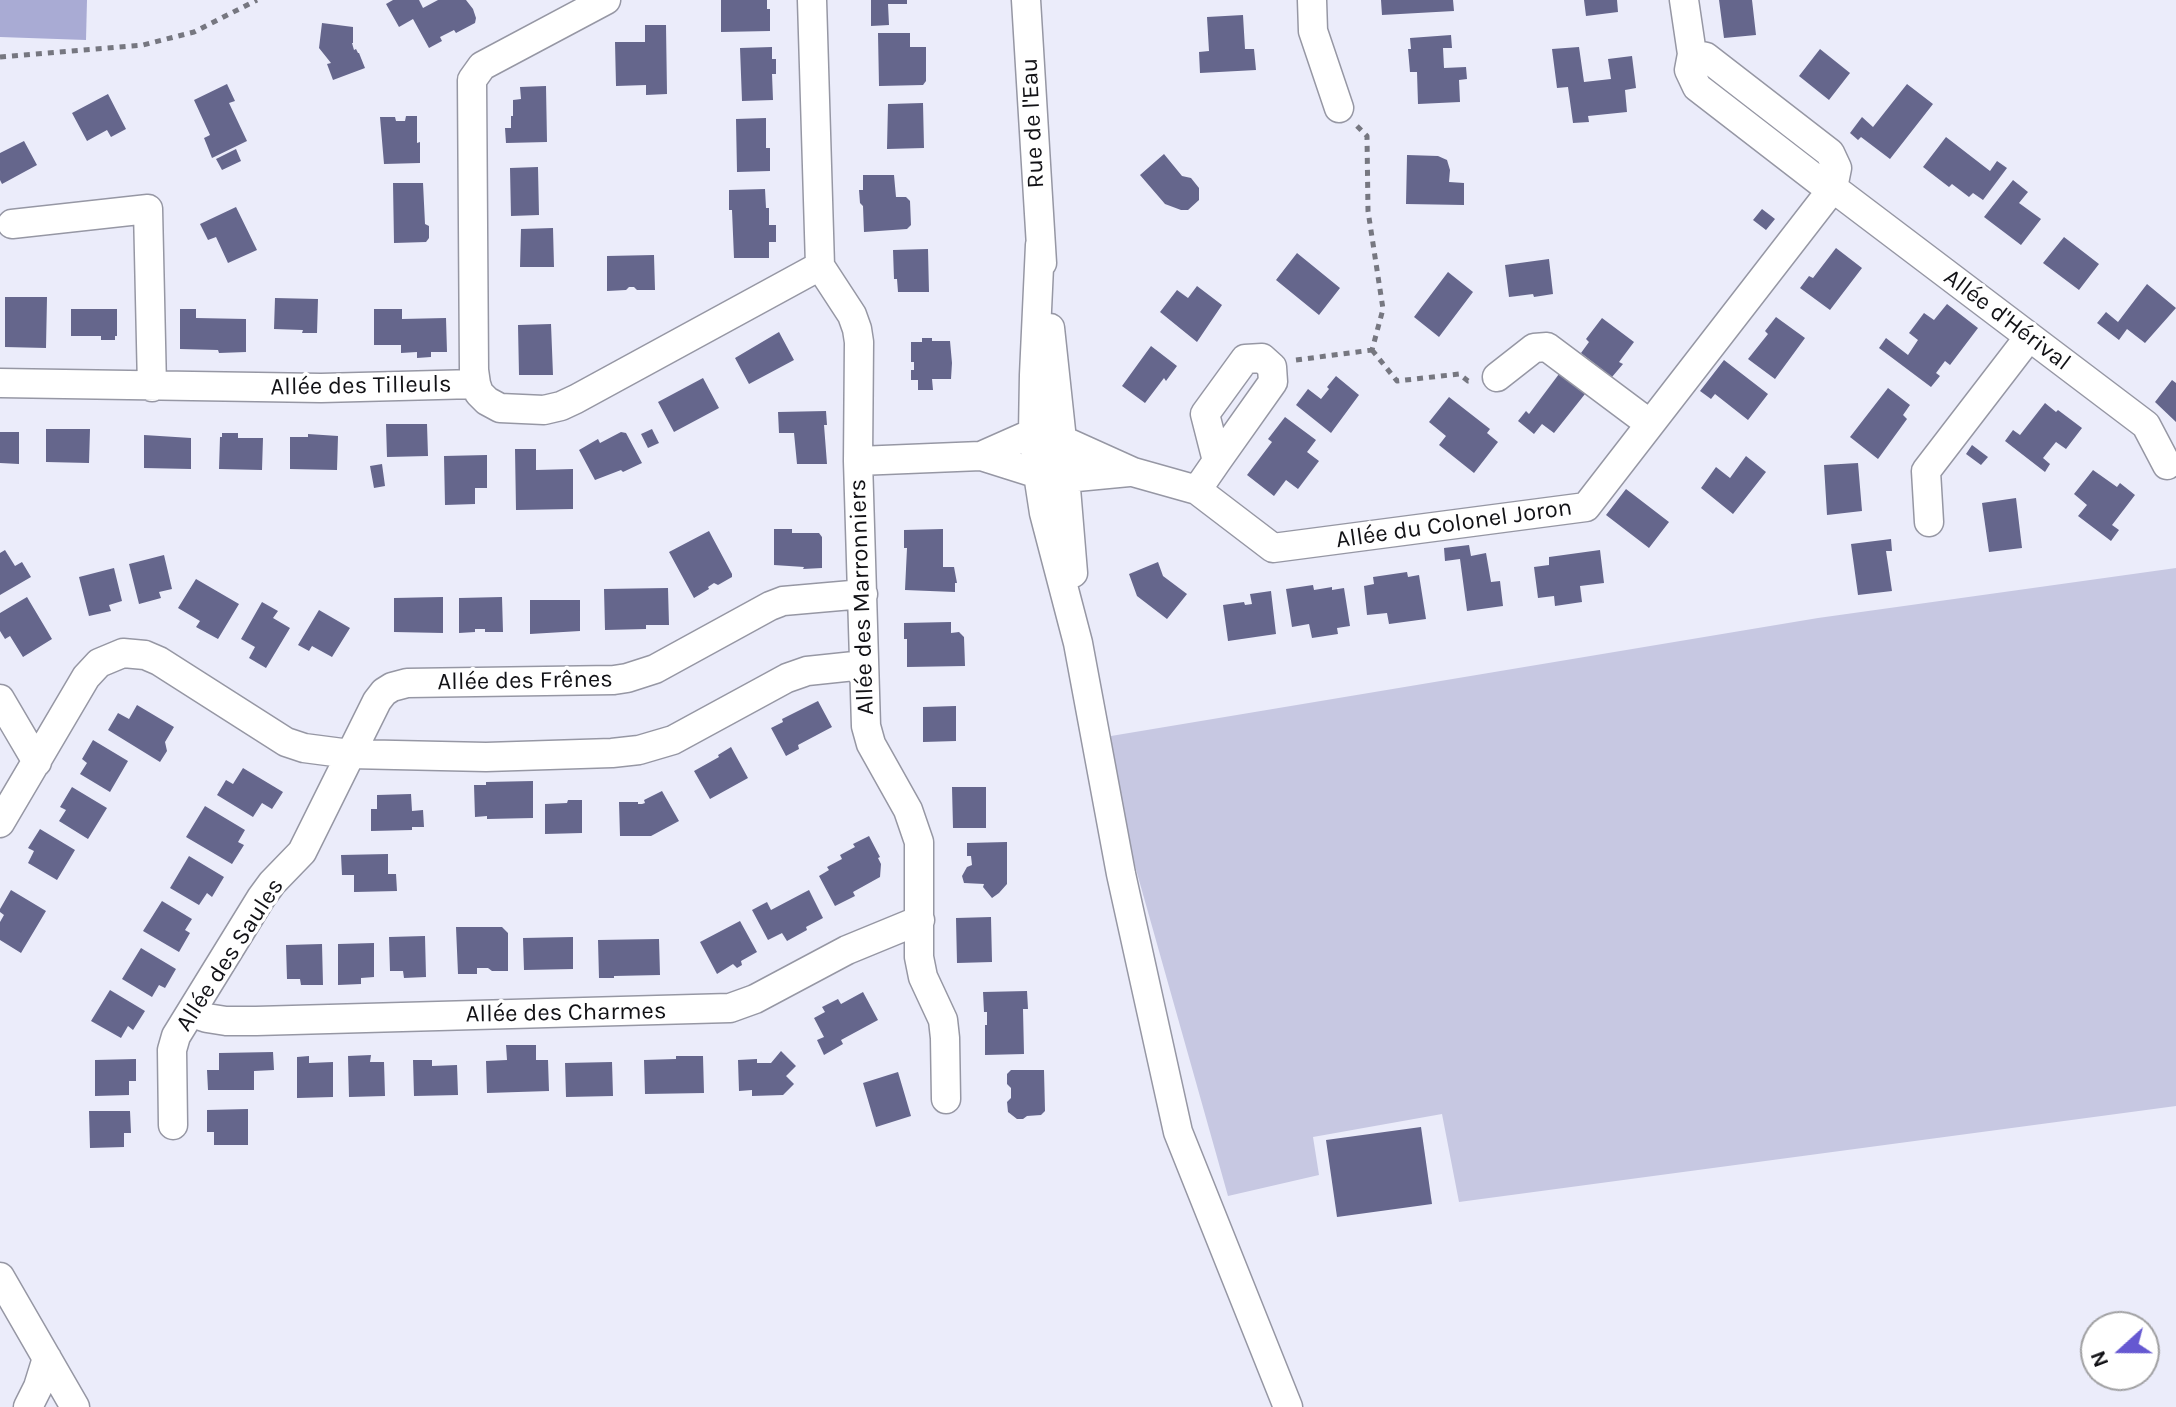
<!DOCTYPE html>
<html>
<head>
<meta charset="utf-8">
<style>
  body { margin:0 }
  #map { position:relative; width:2176px; height:1407px; overflow:hidden; background:#ebecfa; font-family:Karla,sans-serif }
  canvas { display:block }
  .north { position:absolute; left:2080px; top:1311px; width:80px; height:80px; box-sizing:border-box; background:#fff; border:2px solid #a0a0a2; border-radius:50%; rotate:249deg; font-size:22px; font-weight:700; line-height:32px; text-align:center; color:#121216 }
  .north::after { content:''; display:block; margin:auto; width:28px; height:36px; background:#6558d1; clip-path:polygon(50% 0,100% 100%,50% 72%,0 100%) }
</style>
</head>
<body>
<div id="map">
<canvas width="2176" height="1407"></canvas>
<div class="north">N</div>
</div>
<script>
const g = document.querySelector('canvas').getContext('2d');
g.lineJoin = 'round';
function fill(path, color) { g.fillStyle = color; g.fill(path, 'evenodd'); }
const toPath = rows => new Path2D(rows.map(r => 'M' + r).join(''));
function trace(path, color, width, dash) { g.strokeStyle = color; g.lineWidth = width; g.lineCap = dash ? 'butt' : 'round'; g.setLineDash(dash || []); g.stroke(path); }
function write(font, color, halo, rows, align = 'center') {
  g.font = font + ' Karla,sans-serif'; g.lineWidth = 7; g.setLineDash([]); g.textBaseline = 'middle'; g.strokeStyle = halo; g.fillStyle = color; for (const [text, x, y, turn = 0] of rows) {
    g.save(); g.translate(x, y); g.rotate((+turn || 0) * Math.PI / 180); g.textAlign = isNaN(turn) ? turn : align; if (halo) g.strokeText(text, 0, 0); g.fillText(text, 0, 0); g.restore();
  }
}
fill(toPath([
  [2176,568,2176,1106,1459,1202,1442,1114,1313,1137,1319,1175,1228,1196,1099,738,1818,618]
]), '#c7c8e2');
fill(toPath([
  [0,0,87,0,86,40,0,37]
]), '#a9abd4');
fill(toPath([
  [393,0,419,0,423,8,438,0,466,0,473,9,476,18,475,23,456,33,454,30,440,37,442,41,429,48,413,19,399,27,386,4],
  [721,0,767,0,767,9,770,9,770,31,721,32],
  [871,0,907,0,907,4,888,4,889,25,871,26],
  [1381,0,1453,0,1454,11,1382,15],
  [1584,0,1617,0,1618,12,1586,16],
  [1719,0,1752,0,1756,35,1724,38],
  [1243,15,1245,49,1254,49,1256,70,1200,73,1199,52,1209,51,1207,17],
  [322,23,353,27,353,43,352,43,354,50,356,49,358,53,359,53,365,68,333,80,327,64,331,63,319,48],
  [645,25,666,25,667,94,646,95,646,85,616,86,615,42,645,42],
  [878,33,910,33,910,47,926,47,926,81,923,85,879,86],
  [1451,35,1452,48,1443,48,1444,68,1466,67,1467,79,1459,80,1460,102,1418,104,1417,72,1410,72,1408,49,1411,49,1410,38],
  [772,47,772,59,776,59,776,74,772,74,773,100,742,101,740,48],
  [1579,47,1584,82,1611,79,1608,59,1632,56,1636,88,1625,90,1627,112,1588,116,1589,122,1573,123,1568,87,1557,88,1552,49],
  [1820,49,1850,73,1829,100,1799,76],
  [227,84,235,101,229,103,247,141,212,158,204,138,210,135,194,100],
  [1907,84,1933,104,1890,159,1861,137,1858,140,1850,133,1862,117,1873,127],
  [546,86,547,142,506,143,505,128,511,128,511,116,513,116,513,100,521,99,520,87],
  [108,94,126,129,111,137,107,130,87,141,72,113],
  [923,103,924,148,887,149,888,104],
  [406,116,417,116,417,143,420,142,420,163,384,164,380,117,395,117,396,121,405,121],
  [766,118,766,148,770,148,770,171,737,172,736,119],
  [1946,137,1990,171,1997,161,2007,168,1983,200,1973,193,1969,197,1952,184,1949,187,1923,167],
  [24,141,37,165,2,184,0,180,0,153],
  [236,149,241,161,222,170,216,159],
  [1164,154,1182,176,1191,178,1199,188,1199,200,1188,210,1181,210,1165,204,1140,175],
  [1407,155,1438,156,1447,160,1450,170,1449,182,1464,183,1464,205,1406,204],
  [538,167,539,215,511,216,510,168],
  [863,175,894,175,896,197,906,197,910,201,911,225,907,229,864,232,863,206,860,203,859,190,863,190],
  [2013,180,2028,192,2019,203,2041,219,2021,245,1984,217],
  [393,183,423,183,425,224,429,226,429,238,426,242,394,243],
  [765,189,766,208,769,208,769,225,776,225,776,242,769,242,769,258,734,258,732,210,729,210,729,190],
  [236,207,257,250,228,263,216,237,208,240,200,224],
  [1762,209,1775,219,1766,230,1753,220],
  [553,228,554,267,520,267,521,229],
  [2064,237,2099,264,2079,290,2043,263],
  [1836,248,1862,268,1830,310,1800,288,1809,276,1813,278],
  [928,249,929,292,898,292,897,279,894,279,893,250],
  [1297,253,1340,288,1319,315,1276,280],
  [654,255,655,290,637,290,634,287,629,287,626,290,607,291,607,256],
  [1549,259,1553,294,1534,297,1533,294,1509,297,1505,265],
  [1448,272,1473,292,1439,337,1414,317],
  [2147,284,2176,308,2145,343,2127,329,2119,340,2097,323,2106,312,2118,322],
  [1197,286,1222,305,1197,342,1160,312,1177,290,1188,298],
  [5,297,47,297,46,348,5,347],
  [275,298,318,299,317,333,302,333,303,330,274,329],
  [1947,304,1978,328,1950,365,1945,361,1936,373,1940,376,1931,387,1879,348,1886,338,1908,355,1918,340,1909,333,1924,313,1934,320],
  [71,309,117,309,117,336,115,336,115,340,101,340,101,336,71,336],
  [180,309,196,309,196,318,246,319,246,352,219,353,218,350,180,349],
  [374,309,402,309,402,319,446,318,447,352,431,352,431,357,417,358,417,352,401,353,401,345,374,345],
  [1776,317,1805,338,1775,379,1748,359,1768,334,1765,331],
  [1602,318,1634,342,1619,362,1623,364,1612,377,1581,353,1589,342,1586,339],
  [551,324,553,375,519,375,518,325],
  [779,332,794,360,749,384,735,358],
  [922,338,932,338,932,341,950,341,952,363,951,379,932,379,933,390,918,390,918,380,911,380,911,370,914,370,914,362,911,362,911,342,922,342],
  [1151,346,1177,366,1166,381,1164,378,1145,403,1122,386],
  [1724,360,1768,394,1748,420,1715,394,1711,399,1700,391],
  [1559,374,1585,394,1554,433,1542,424,1534,434,1518,421,1526,411,1529,414],
  [1336,376,1359,395,1331,433,1296,405,1308,389,1321,399,1329,389,1327,387],
  [703,378,719,408,674,432,658,402],
  [2172,380,2176,383,2176,422,2155,402],
  [1888,388,1910,405,1903,415,1907,419,1878,459,1850,437],
  [1449,397,1490,429,1487,433,1498,442,1474,473,1439,445,1446,436,1429,422],
  [2045,403,2056,412,2058,410,2082,428,2066,449,2056,442,2043,458,2050,464,2045,472,2005,441,2013,430,2020,435],
  [826,411,827,425,824,425,827,464,797,464,794,433,779,433,778,412],
  [1285,417,1316,440,1307,452,1319,461,1298,489,1286,480,1274,496,1247,475,1272,442,1268,439],
  [386,424,427,424,428,456,387,457],
  [46,429,90,429,89,463,46,462],
  [652,429,659,443,648,448,641,434],
  [0,432,19,432,19,464,0,463],
  [621,432,626,433,642,463,623,472,621,470,595,480,579,450,598,439,600,443],
  [222,433,238,433,238,438,263,438,262,470,219,469,220,437,222,437],
  [308,434,338,436,337,470,290,469,290,437,308,437],
  [144,435,191,438,191,469,144,468],
  [1972,445,1988,457,1981,465,1966,454],
  [515,449,536,449,536,470,573,469,573,509,516,510],
  [487,455,487,488,475,488,475,504,445,505,444,456],
  [1746,456,1766,472,1733,514,1701,488,1716,467,1730,478],
  [1858,463,1862,511,1827,515,1824,465],
  [382,464,385,486,374,488,370,466],
  [2093,470,2117,487,2120,483,2135,495,2112,525,2119,530,2111,541,2078,516,2087,505,2074,494],
  [1626,489,1669,522,1649,548,1606,515],
  [2016,498,2022,548,1989,552,1982,503],
  [774,529,792,529,792,533,819,533,822,537,822,568,803,569,804,567,774,565],
  [943,529,943,567,954,567,957,583,955,583,955,592,905,590,907,548,904,548,904,530],
  [709,531,732,574,732,577,718,585,714,583,708,587,709,589,694,598,669,552],
  [1891,539,1892,551,1886,551,1892,591,1858,595,1851,544],
  [1469,545,1471,556,1486,553,1491,582,1500,581,1503,606,1467,611,1460,559,1445,561,1444,548],
  [5,550,15,566,22,562,31,577,0,595,0,553],
  [1600,550,1604,583,1580,586,1582,602,1555,606,1554,596,1538,598,1534,567,1549,565,1549,557],
  [164,555,172,589,159,592,161,598,139,604,129,564],
  [1158,562,1163,576,1187,594,1167,619,1137,596,1129,574],
  [114,568,122,601,109,605,111,611,89,616,79,577],
  [1407,572,1408,577,1419,575,1426,619,1389,624,1387,613,1367,615,1364,586,1374,584,1373,577],
  [196,579,239,604,218,639,196,627,200,621,178,608],
  [1313,585,1314,590,1332,587,1332,590,1344,588,1350,626,1337,628,1338,634,1312,638,1309,624,1292,627,1286,589],
  [668,588,669,625,646,625,646,629,605,630,604,589],
  [1271,591,1276,634,1228,641,1223,605,1244,602,1245,605,1252,604,1250,594],
  [27,597,52,639,23,657,10,636,5,639,0,631,0,613],
  [443,597,443,633,394,632,394,598],
  [502,597,503,632,485,632,485,629,475,629,475,632,459,633,459,598],
  [530,600,580,600,580,631,530,634],
  [262,602,278,611,273,618,290,628,266,668,249,658,255,647,241,639],
  [319,610,350,628,332,657,312,646,309,651,298,645],
  [951,622,951,633,959,632,964,637,965,666,907,667,907,639,904,639,904,623],
  [818,701,832,727,798,745,799,749,786,756,771,728,783,722,782,719],
  [137,705,174,727,165,742,167,751,160,762,108,730,118,713,129,719],
  [956,706,956,741,923,742,923,707],
  [93,740,128,761,110,792,80,774,87,763,82,759],
  [731,747,748,778,710,799,694,771,719,757,718,755],
  [243,768,283,792,272,809,262,803,253,817,217,795,226,780,233,784],
  [533,781,533,818,487,819,487,816,475,817,474,785,486,785,486,782],
  [72,787,107,808,88,839,59,821,66,810,60,807],
  [952,787,986,787,986,828,953,828],
  [662,791,679,821,651,836,620,836,619,802,638,802,638,804,642,804,645,803,644,800],
  [411,794,412,811,423,810,424,827,412,827,412,830,371,831,371,809,377,809,377,795],
  [568,800,582,800,582,833,545,834,545,804,567,803],
  [205,806,245,830,238,842,244,845,232,864,186,837],
  [40,829,75,850,57,880,28,863,34,851,28,848],
  [869,836,880,857,878,858,881,864,880,877,853,892,855,896,835,906,819,876,829,870,827,867,842,859,840,855,855,847,853,844],
  [1007,842,1007,884,999,893,992,898,983,887,984,884,964,883,962,876,967,867,972,865,971,856,967,856,967,843],
  [388,854,388,874,396,874,397,891,354,892,354,875,342,875,341,855],
  [189,856,224,877,212,897,207,893,199,905,170,888],
  [11,890,46,911,21,953,0,940,0,922,4,915,0,912,0,909],
  [809,890,823,918,806,927,807,930,787,941,782,933,768,940,752,910,767,902,771,910],
  [162,901,192,919,185,930,190,933,179,952,143,931],
  [991,917,992,962,957,963,956,918],
  [740,921,757,952,741,961,742,965,737,968,733,964,717,974,700,942],
  [456,927,502,927,508,933,508,971,492,971,488,968,477,968,477,974,458,974],
  [425,936,426,977,404,978,403,971,390,971,389,937],
  [573,937,573,969,524,970,523,938],
  [659,939,660,975,614,976,614,978,599,978,598,940],
  [374,943,374,977,361,978,361,984,338,985,338,944],
  [322,944,323,985,301,985,300,979,287,979,286,945],
  [141,948,176,969,165,988,159,985,152,997,122,979],
  [110,990,145,1011,133,1030,128,1026,121,1038,91,1021],
  [1027,991,1028,1009,1023,1009,1024,1054,985,1055,985,1025,987,1025,987,1012,984,1012,983,992],
  [863,992,878,1020,841,1040,843,1044,824,1055,817,1040,824,1037,814,1018,825,1012,822,1007,838,999,841,1004],
  [506,1045,536,1045,536,1060,548,1060,549,1091,487,1093,486,1061,507,1060],
  [781,1051,796,1066,786,1076,794,1084,783,1095,752,1096,752,1090,739,1091,738,1060,757,1059,757,1063,771,1063],
  [273,1052,274,1070,254,1071,254,1090,208,1090,207,1070,219,1070,219,1053],
  [371,1055,370,1062,384,1062,385,1096,349,1097,348,1056],
  [309,1056,309,1063,333,1062,333,1097,297,1098,297,1057],
  [676,1056,703,1056,704,1093,645,1094,644,1060,676,1059],
  [136,1059,136,1081,129,1081,129,1095,95,1096,95,1060],
  [413,1060,432,1060,432,1066,457,1065,458,1095,414,1096],
  [612,1062,613,1096,566,1097,565,1063],
  [1011,1070,1044,1070,1045,1111,1041,1115,1027,1116,1023,1119,1017,1119,1008,1112,1007,1102,1011,1098,1011,1088,1007,1084,1007,1074],
  [898,1072,911,1116,876,1127,863,1083],
  [248,1109,248,1145,214,1145,214,1132,207,1132,207,1110],
  [89,1111,130,1111,131,1133,124,1133,124,1147,90,1148],
  [1421,1127,1432,1204,1337,1217,1326,1140]
]), '#65668c');
const minor = toPath([
  [812,0,820,266,852,315,857,329,859,342,858,461,866,726,871,744,908,810,919,842,919,957,923,977,943,1020,945,1038,946,1099],
  [1026,0,1042,263],
  [1312,0,1313,31,1339,108],
  [1684,0,1692,54,1706,57,1830,153,1837,168,1833,188,2146,425,2167,465],
  [12,224,148,209,152,387],
  [1040,245,1034,375,1033,433,1038,474,1044,513,1078,643,1121,874,1178,1132,1288,1407],
  [1050,328,1062,440,1073,573],
  [1497,377,1534,348,1547,347,1650,424],
  [0,383,321,388,476,384,479,393,487,401,500,408,544,410,561,406,576,399,820,266],
  [476,384,474,370,472,80,482,66,606,0],
  [1033,433,1062,440,1133,472,1197,490,1273,548,1586,507,1833,188,1820,182,1697,87,1689,70,1692,54],
  [981,456,1038,474,1066,478,1129,472],
  [858,461,981,456,1033,433],
  [1197,490,1217,461,1273,382,1272,367,1262,358,1245,359,1205,414,1217,461],
  [1929,522,1926,471,2029,337],
  [0,699,37,762],
  [0,823,86,677,99,663,123,653,145,655,159,661,286,742,304,748,350,754,486,757,612,753,639,750,673,740,787,678,807,671,864,665],
  [192,1013,207,1018,226,1021,256,1021,730,1008,755,999,847,950,920,920],
  [173,1125,172,1050,176,1036,261,898,272,883,302,852,377,701,384,692,392,687,407,683,614,680,627,678,655,669,770,606,783,601,863,594],
  [0,1277,75,1407],
  [28,1407,38,1387,47,1358]
]);
trace(minor, '#9697a4', 31);
trace(toPath([
  [0,57,143,45,194,32,257,0],
  [1357,126,1367,136,1368,211,1383,309,1372,350],
  [1372,350,1397,381,1459,374,1468,381,1474,380],
  [1296,360,1372,350]
]), '#767780', 5, [6, 6]);
trace(minor, '#fff', 28);
write('24px', '#121216', '#fff', [
  ["Rue de l'Eau",1033,123,-93],
  ["Allée d'Hérival",2007,320,37],
  ["Allée des Tilleuls",361,386,-1],
  ["Allée du Colonel Joron",1454,524,-8],
  ["Allée des Marronniers",862,597,-92],
  ["Allée des Frênes",525,681,-1],
  ["Allée des Saules",230,955,-57],
  ["Allée des Charmes",566,1013,-1]
]);
</script>
</body>
</html>
